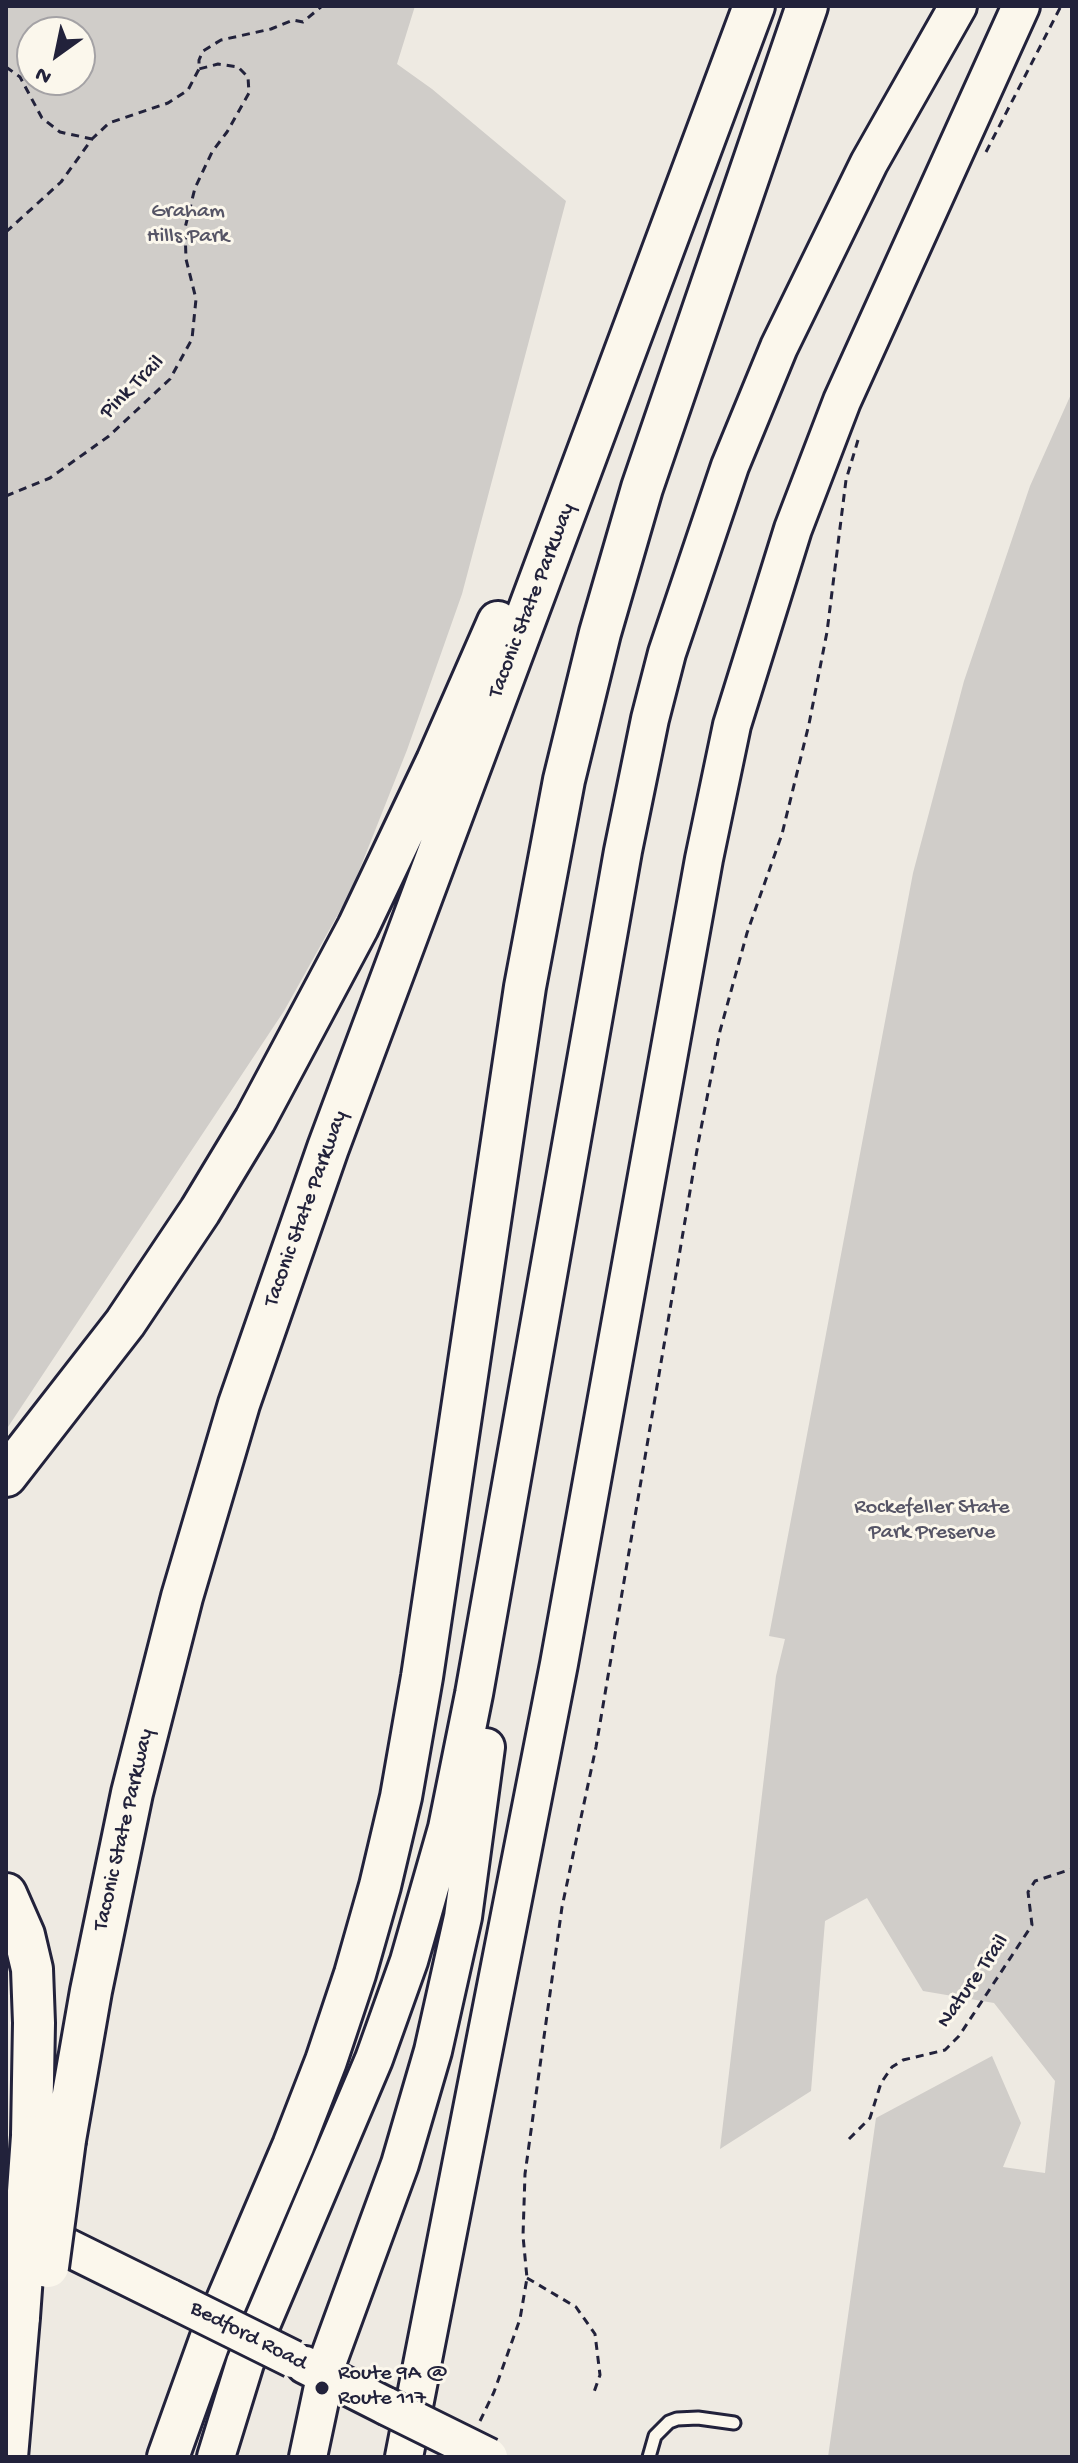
<!DOCTYPE html>
<html>
<head>
<meta charset="utf-8">
<style>
  body { margin:0 }
  #map { position:relative; width:1078px; height:2463px; overflow:hidden; background:#eeeae2; font-family:"Gochi Hand",sans-serif }
  canvas { display:block }
  .frame { position:absolute; inset:0; border:8px solid #22223b; pointer-events:none }
  .north { position:absolute; left:16px; top:16px; width:80px; height:80px; box-sizing:border-box; background:#fbf7ec; border:2px solid #a4a2a5; border-radius:50%; rotate:213deg; font-size:22px; font-weight:700; line-height:32px; text-align:center; color:#22223b }
  .north::after { content:''; display:block; margin:auto; width:28px; height:36px; background:#22223b; clip-path:polygon(50% 0,100% 100%,50% 72%,0 100%) }
</style>
</head>
<body>
<div id="map">
<canvas width="1078" height="2463"></canvas>
<div class="frame"></div>
<div class="north">N</div>
</div>
<script>
const g = document.querySelector('canvas').getContext('2d');
g.lineJoin = 'round';
function fill(path, color) { g.fillStyle = color; g.fill(path, 'evenodd'); }
const toPath = rows => new Path2D(rows.map(r => 'M' + r).join(''));
function trace(path, color, width, dash) { g.strokeStyle = color; g.lineWidth = width; g.lineCap = dash ? 'butt' : 'round'; g.setLineDash(dash || []); g.stroke(path); }
function write(font, color, halo, rows, align = 'center') {
  g.font = font + ' "Gochi Hand",sans-serif'; g.lineWidth = 6; g.setLineDash([]); g.textBaseline = 'middle'; g.strokeStyle = halo; g.fillStyle = color; for (const [text, x, y, turn = 0] of rows) {
    g.save(); g.translate(x, y); g.rotate((+turn || 0) * Math.PI / 180); g.textAlign = isNaN(turn) ? turn : align; if (halo) g.strokeText(text, 0, 0); g.fillText(text, 0, 0); g.restore();
  }
}
fill(toPath([
  [6,6,415,6,397,64,432,89,566,201,462,594,407,750,351,891,284,1011,6,1430],
  [32,32,80,32,80,80,32,80],
  [1072,392,1072,2457,828,2457,876,2118,992,2056,1021,2123,1003,2167,1045,2173,1055,2081,994,2003,923,1991,867,1898,825,1921,811,2091,720,2149,776,1676,785,1639,769,1636,913,873,964,681,1030,486]
]), '#d0cdc9');
const lane = toPath([
  [649,2457,655,2436,669,2422,677,2419,698,2418,734,2423]
]);
const primary = toPath([
  [6,2217,170,2298],
  [305,2365,386,2406],
  [216,2457,245,2363,374,2059,409,1961,447,1828,474,1694,623,851,650,719,667,653,730,466,779,347,869,163,958,6],
  [308,2457,329,2358,400,2164,433,2051,463,1917,486,1747],
  [404,2457,559,1664,704,859,732,725,793,529,842,401,1021,6]
]);
const highway = toPath([
  [6,1476,125,1323,200,1211,255,1120,358,927,437,761,498,622],
  [6,1894,24,1935,32,1969,34,2023,32,2136],
  [65,2140,91,1991,132,1793,182,1597,239,1404,328,1148,754,6],
  [7,2457,19,2317],
  [168,2457,210,2340,293,2146,326,2061,355,1974,380,1886,401,1797,422,1677,525,987,564,780,600,633,642,488,807,6]
]);
trace(lane, '#22223b', 17);
trace(primary, '#22223b', 42);
trace(highway, '#22223b', 46);
trace(toPath([
  [6,67,20,77,42,118,60,132,92,139],
  [986,152,1061,6],
  [6,232,61,182,92,139,109,123,168,103,188,90,199,69,199,60,203,51,221,40,271,29,293,20,303,22,322,6],
  [6,305,6,306],
  [6,496,50,478,109,436,170,379,192,339,196,299,186,259,185,228,195,188,212,152,227,132,249,93,248,77,238,67,218,64,199,69],
  [849,2139,870,2118,881,2083,892,2067,903,2060,945,2050,959,2036,1032,1925,1028,1892,1035,1881,1072,1869],
  [527,2278,576,2307,595,2334,600,2375,593,2395],
  [480,2421,494,2392,520,2319,527,2278,523,2236,525,2174,562,1907,596,1747,698,1144,720,1031,747,933,782,834,809,724,827,632,846,480,858,440]
]), '#22223b', 3, [8, 6]);
trace(lane, '#fbf7ec', 11);
trace(primary, '#fbf7ec', 36);
trace(highway, '#fbf7ec', 40);
const primaryBridge = toPath([
  [170,2298,293,2359],
  [386,2406,489,2457]
]);
const highwayBridge = toPath([
  [48,2267,65,2140],
  [19,2317,32,2136]
]);
trace(primaryBridge, '#22223b', 42, []);
trace(highwayBridge, '#22223b', 46, []);
trace(primaryBridge, '#fbf7ec', 36);
trace(highwayBridge, '#fbf7ec', 40);
for (const [x, y, r, color] of [
  [322,2388,8,"#22223b"]
]) { const dot = new Path2D(); dot.arc(x, y, r, 0, 2 * Math.PI); g.fillStyle = color; g.fill(dot); trace(dot, '#fbf7ec', 3); }
write('22px', '#565566', '#fbf7ec', [
  ["Graham",188,213],
  ["Hills Park",188,238],
  ["Rockefeller State",932,1509],
  ["Park Preserve",932,1534]
]);
write('22px', '#22223b', '#fbf7ec', [
  ["Pink Trail",133,388,-45],
  ["Taconic State Parkway",533,601,-69],
  ["Taconic State Parkway",307,1209,-70],
  ["Taconic State Parkway",125,1830,-77],
  ["Nature Trail",974,1982,-55],
  ["Bedford Road",248,2337,27]
]);
write('22px', '#22223b', '#fbf7ec', [
  ["Route 9A @",338,2375],
  ["Route 117",338,2400]
], 'left');
</script>
</body>
</html>
